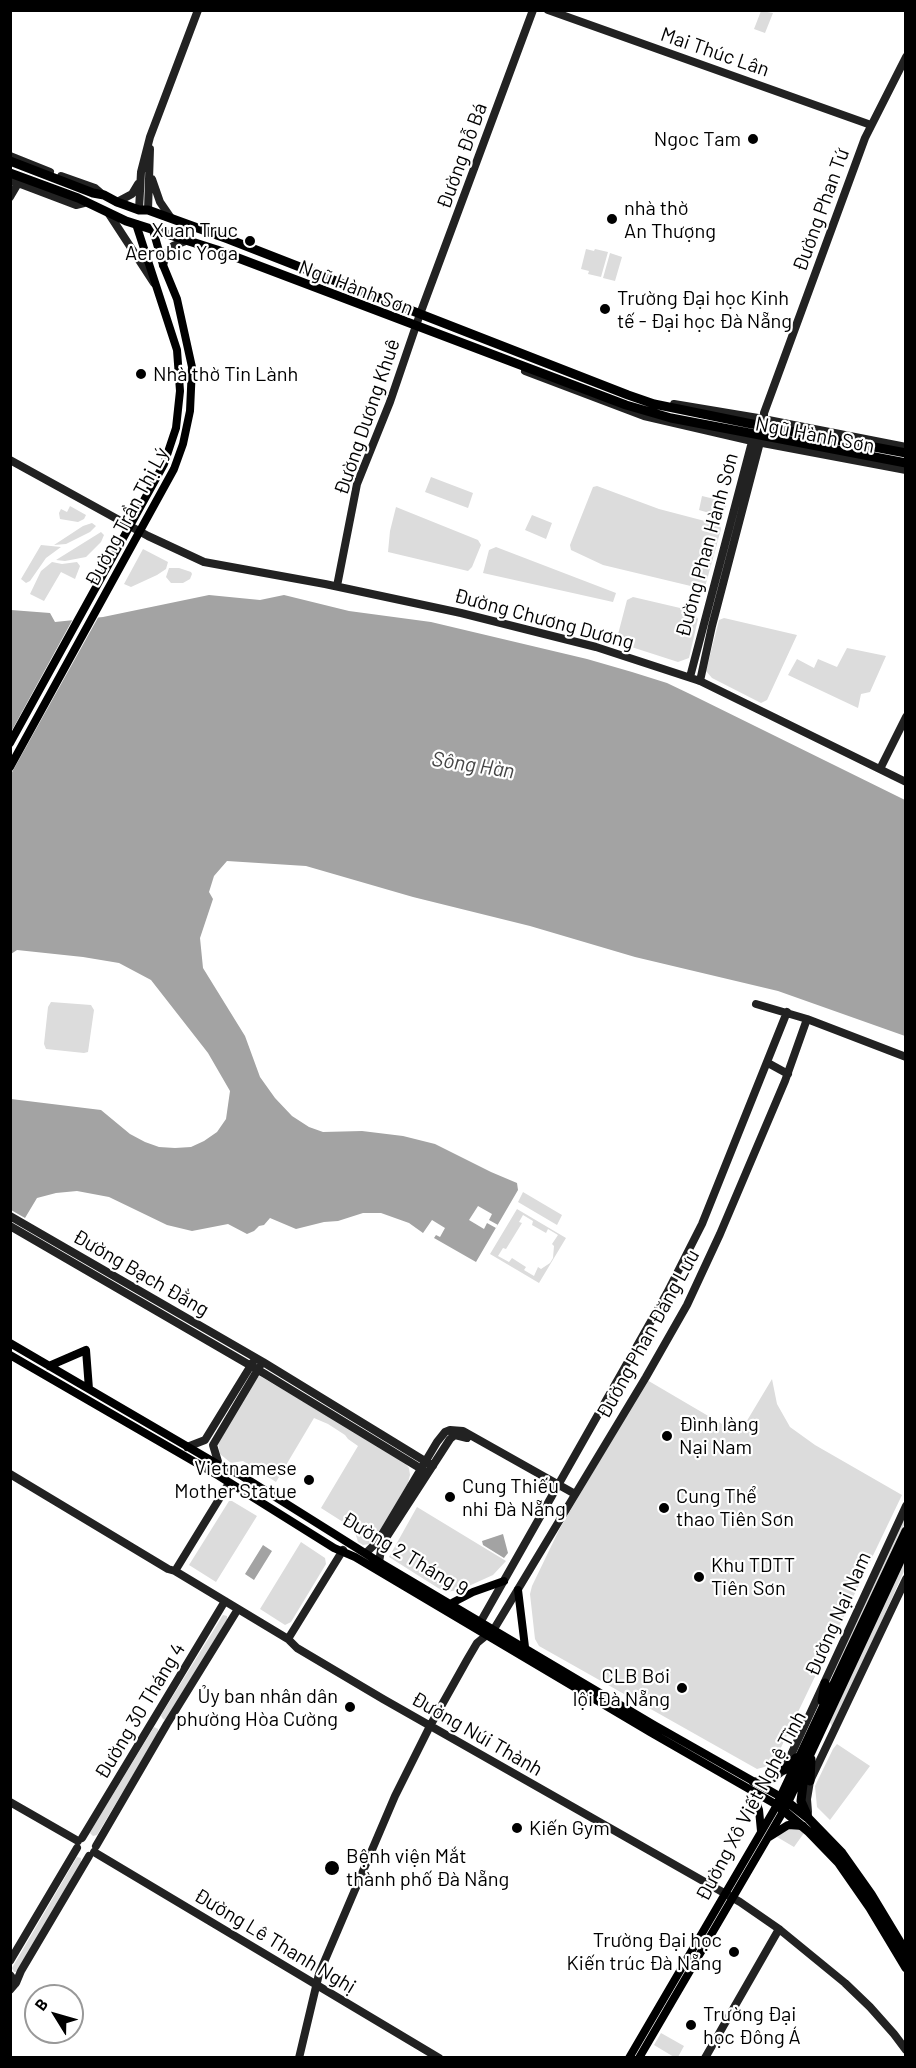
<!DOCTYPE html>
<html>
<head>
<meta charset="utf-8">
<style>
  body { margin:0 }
  #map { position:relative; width:916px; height:2068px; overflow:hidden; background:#fff; font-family:Barlow,sans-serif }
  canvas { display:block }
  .frame { position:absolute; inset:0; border:12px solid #000; pointer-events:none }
  .north { position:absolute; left:24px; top:1984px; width:60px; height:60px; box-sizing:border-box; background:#fff; border:2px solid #999; border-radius:50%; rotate:307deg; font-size:16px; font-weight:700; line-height:24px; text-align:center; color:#000 }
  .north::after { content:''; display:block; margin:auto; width:21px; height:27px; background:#000; clip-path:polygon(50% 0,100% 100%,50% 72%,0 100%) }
</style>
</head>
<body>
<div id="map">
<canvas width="916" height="2068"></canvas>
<div class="frame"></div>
<div class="north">B</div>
</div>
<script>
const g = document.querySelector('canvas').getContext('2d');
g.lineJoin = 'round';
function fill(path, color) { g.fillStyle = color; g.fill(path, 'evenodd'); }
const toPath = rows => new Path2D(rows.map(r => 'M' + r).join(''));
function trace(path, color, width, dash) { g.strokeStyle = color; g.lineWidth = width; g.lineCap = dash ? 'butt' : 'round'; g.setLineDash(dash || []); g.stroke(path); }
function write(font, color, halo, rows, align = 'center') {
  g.font = font + ' Barlow,sans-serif'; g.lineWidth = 4.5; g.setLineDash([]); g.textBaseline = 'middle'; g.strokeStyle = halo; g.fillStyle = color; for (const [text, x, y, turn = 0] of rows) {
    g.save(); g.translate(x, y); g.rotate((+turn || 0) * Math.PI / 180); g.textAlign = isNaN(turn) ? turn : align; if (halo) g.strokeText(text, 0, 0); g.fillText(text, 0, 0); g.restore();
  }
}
fill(toPath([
  [761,11,773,13,765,33,754,29],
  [586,249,594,251,595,249,608,252,601,277,588,274,589,271,581,269],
  [610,253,622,257,615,281,603,278],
  [431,477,473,493,468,508,425,492],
  [597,486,659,509,720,525,721,529,705,587,699,588,603,565,571,550,570,545,593,487],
  [702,496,727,502,723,517,699,510],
  [70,506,86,515,84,519,78,522,60,519,59,513,61,509,67,512],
  [396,507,478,540,481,545,472,567,468,571,388,552,390,531],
  [532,515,552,523,546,539,525,530],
  [92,523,96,526,90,532,66,544,54,545,83,526],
  [101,532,104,535,101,542,86,557,65,561,56,560],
  [41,545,61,547,46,558,30,581,26,583,21,579],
  [496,547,616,593,613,602,483,573,489,550],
  [143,549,168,562,166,569,157,575,131,587,124,584],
  [52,562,62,564,77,562,80,566,75,579,61,572,44,601,30,594,41,571],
  [169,568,179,568,191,572,192,574,190,579,183,583,171,583,166,577],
  [633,597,693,611,698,619,689,658,678,662,616,642,627,600],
  [724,618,797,635,767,700,761,703,712,678,706,671,719,620],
  [847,648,886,656,870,692,861,694,858,708,788,675,797,659,814,668,818,659,837,667],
  [51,1002,91,1005,94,1010,88,1052,84,1053,46,1049,44,1044,48,1007],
  [523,1192,562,1215,557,1225,518,1202],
  [517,1209,566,1238,539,1283,490,1254],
  [523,1215,533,1221,532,1225,546,1233,548,1229,558,1235,552,1244,554,1246,553,1258,550,1263,541,1269,538,1267,534,1276,524,1270,526,1267,512,1258,509,1262,498,1256,503,1248,506,1249,522,1223,519,1222],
  [260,1376,403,1461,409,1468,410,1475,408,1483,374,1540,369,1544,363,1545,358,1542,354,1529,321,1508,358,1446,348,1439,345,1435,328,1424,314,1418,276,1482,243,1461,231,1463,220,1454,218,1444,256,1378],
  [772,1379,777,1404,790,1427,815,1445,902,1495,775,1760,768,1766,757,1769,539,1646,535,1639,530,1594,532,1586,559,1530,647,1380,739,1434],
  [229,1501,232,1501,257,1516,216,1582,189,1565],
  [417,1507,506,1561,493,1575,462,1589,447,1592,438,1588,389,1557],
  [905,1515,905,1523,828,1690,837,1662],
  [301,1542,325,1558,326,1564,291,1622,285,1625,260,1609],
  [905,1559,905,1569,833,1729,830,1722,898,1572],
  [223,1615,227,1616,227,1620,165,1720,163,1719,161,1716,163,1712],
  [154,1727,158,1729,158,1733,97,1835,93,1836,90,1833,92,1829],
  [837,1744,870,1766,830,1820,817,1807,815,1786,833,1749],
  [787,1828,798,1829,804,1833,794,1847,777,1837],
  [77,1857,81,1858,81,1863,18,1972,14,1972,12,1968],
  [661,2033,684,2046,678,2057,674,2057,654,2045]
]), '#dcdcdc');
fill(toPath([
  [209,595,260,600,284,595,349,611,431,622,587,659,632,672,667,683,690,694,905,800,905,1036,778,991,635,957,530,926,413,897,306,866,227,861,214,876,209,892,213,899,200,938,203,968,245,1036,260,1077,275,1098,292,1116,309,1127,323,1132,362,1131,403,1136,435,1144,491,1172,517,1183,518,1190,476,1262,434,1238,436,1235,440,1237,445,1228,432,1220,423,1233,409,1223,381,1213,363,1213,338,1221,324,1222,296,1229,270,1218,264,1225,259,1226,254,1231,247,1234,228,1224,192,1231,167,1225,109,1197,77,1191,56,1193,37,1198,25,1218,11,1210,11,1099,101,1110,130,1134,145,1142,159,1147,175,1148,191,1147,204,1141,217,1132,226,1119,230,1091,208,1053,151,980,119,963,83,957,17,950,11,954,11,610,50,613,55,622,103,617],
  [503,1534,508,1553,504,1558,483,1545,482,1541],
  [263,1545,272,1551,254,1580,245,1574]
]), '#a3a3a3');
fill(toPath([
  [100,614,11,774,11,732,74,617],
  [478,1206,492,1214,489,1220,498,1225,496,1228,487,1223,484,1229,469,1220]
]), '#fff');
trace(toPath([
  [548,10,871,125],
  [10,156,50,172],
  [61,176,95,188,102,194],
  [152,179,160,202,171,218],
  [10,180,76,205,84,203],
  [10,197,20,180],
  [117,202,132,194,138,184],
  [139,210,141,172,150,137,198,10],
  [148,210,150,149],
  [109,214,154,283],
  [163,265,167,253,173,246,188,240],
  [525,371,644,416,752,441,906,470],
  [674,404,758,418,906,447],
  [10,460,148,536,204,562,325,584,461,613,596,647,700,681,906,782],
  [337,586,357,484,390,402,420,314,533,10],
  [690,677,753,438],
  [700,681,712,626,764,427,764,413,865,138,906,57],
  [880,769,906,717],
  [756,1004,807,1019,906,1057],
  [768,1063,788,1074],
  [10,1216,263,1362,433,1466],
  [10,1226,265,1374,428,1473],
  [187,1447,205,1440,253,1362],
  [219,1465,213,1445,260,1366],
  [10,1474,168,1569,175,1571,288,1639,297,1648,383,1699,740,1902,779,1929,845,1983,870,2007,894,2034,906,2050],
  [366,1553,378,1541,437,1442,445,1432,450,1430,463,1431,575,1494],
  [379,1562,382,1544,450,1439,455,1435,467,1438],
  [175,1571,229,1483],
  [480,1626,481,1621,667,1293,702,1224,787,1012],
  [288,1639,343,1550],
  [753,1782,774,1778,784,1770,906,1506],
  [10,1802,78,1841],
  [808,1812,807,1799,810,1781,906,1579],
  [82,1838,225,1601],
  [96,1846,167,1724,238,1609],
  [94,1852,439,2058],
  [10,1961,77,1848],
  [10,1975,16,1983,10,1990],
  [16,1983,21,1971,89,1856],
  [299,2058,319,1974,395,1796,430,1726,467,1660,477,1643,494,1629,646,1377,687,1305,720,1234,785,1081,807,1019],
  [705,2058,779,1929]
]), '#222', 8);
trace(toPath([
  [10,743,164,464,176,428,180,391,177,350,136,224],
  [10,767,174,469,183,444,190,411,192,367,177,299,163,265,153,230],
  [10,1343,219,1465,242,1476,379,1562,654,1725,781,1797],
  [10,1355,219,1476,334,1548,355,1557,650,1732,777,1805,629,2058],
  [49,1366,86,1350,89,1389],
  [518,1590,525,1647],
  [450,1604,473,1592,504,1581],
  [752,1791,759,1810,761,1831],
  [769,1837,788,1825,803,1826],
  [639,2058,784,1810]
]), '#000', 8);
trace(toPath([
  [10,161,93,193,104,195,117,202,139,210,148,210,228,239,628,395,654,404,747,423,906,453],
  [10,173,78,198,126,221,217,250,626,405,671,418,906,463],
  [906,1531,777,1805,809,1832,838,1862,870,1908,906,1968],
  [822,1701,825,1683],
  [784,1770,796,1758],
  [804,1776,801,1801,808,1817],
  [810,1781,811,1759],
  [785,1800,809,1819,842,1853,871,1894,906,1952],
  [784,1810,906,1548]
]), '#000', 9);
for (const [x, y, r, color] of [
  [753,139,6,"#000"],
  [612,219,6,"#000"],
  [250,241,6,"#000"],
  [605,309,6,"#000"],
  [141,374,6,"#000"],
  [667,1436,6,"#000"],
  [309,1480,6,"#000"],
  [450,1497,6,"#000"],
  [664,1508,6,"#000"],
  [699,1577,6,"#000"],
  [682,1688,6,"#000"],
  [350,1707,6,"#000"],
  [517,1828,6,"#000"],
  [332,1868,8,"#000"],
  [734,1952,6,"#000"],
  [691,2025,6,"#000"]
]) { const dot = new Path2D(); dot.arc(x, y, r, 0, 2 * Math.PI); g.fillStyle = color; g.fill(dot); trace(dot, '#fff', 2); }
write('20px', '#000', '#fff', [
  ["Mai Thúc Lân",715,52,19],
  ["Đường Đỗ Bá",462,156,-70],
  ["Đường Phan Tứ",821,210,-70],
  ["Ngũ Hành Sơn",356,288,21],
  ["Đường Dương Khuê",367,417,-71],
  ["Ngũ Hành Sơn",815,435,11],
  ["Đường Trần Thị Lý",127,517,-62],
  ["Đường Phan Hành Sơn",707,545,-75],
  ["Đường Chương Dương",544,619,15],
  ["Đường Bạch Đằng",141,1273,30],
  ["Đường Phan Đăng Lưu",648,1334,-61],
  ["Đường 2 Tháng 9",405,1554,31],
  ["Đường Nại Nam",838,1614,-66],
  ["Đường 30 Tháng 4",140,1711,-59],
  ["Đường Núi Thành",477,1734,30],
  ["Đường Xô Viết Nghệ Tĩnh",751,1806,-62],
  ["Đường Lê Thanh Nghị",275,1941,31]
]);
write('20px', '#000', '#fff', [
  ["Ngoc Tam",741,139,"right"],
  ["nhà thờ",624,208],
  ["An Thượng",624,231],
  ["Xuan Truc",238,230,"right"],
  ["Aerobic Yoga",238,253,"right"],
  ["Trường Đại học Kinh",617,298],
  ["tế - Đại học Đà Nẵng",617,321],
  ["Nhà thờ Tin Lành",153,374],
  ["Đình làng",679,1424],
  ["Nại Nam",679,1447],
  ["Vietnamese",297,1468,"right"],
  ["Mother Statue",297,1491,"right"],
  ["Cung Thiếu",462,1486],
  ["nhi Đà Nẵng",462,1509],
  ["Cung Thể",676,1496],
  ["thao Tiên Sơn",676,1519],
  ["Khu TDTT",711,1565],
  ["Tiên Sơn",711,1588],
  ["CLB Bơi",670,1676,"right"],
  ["lội Đà Nẵng",670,1699,"right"],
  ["Ủy ban nhân dân",338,1696,"right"],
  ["phường Hòa Cường",338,1719,"right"],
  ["Kiến Gym",529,1828],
  ["Bệnh viện Mắt",346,1856],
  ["thành phố Đà Nẵng",346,1879],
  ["Trường Đại học",722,1940,"right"],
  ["Kiến trúc Đà Nẵng",722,1963,"right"],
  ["Trường Đại",703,2014],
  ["học Đông Á",703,2037]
], 'left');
write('italic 21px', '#444', '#fff', [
  ["Sông Hàn",473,765,9]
]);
</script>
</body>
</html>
